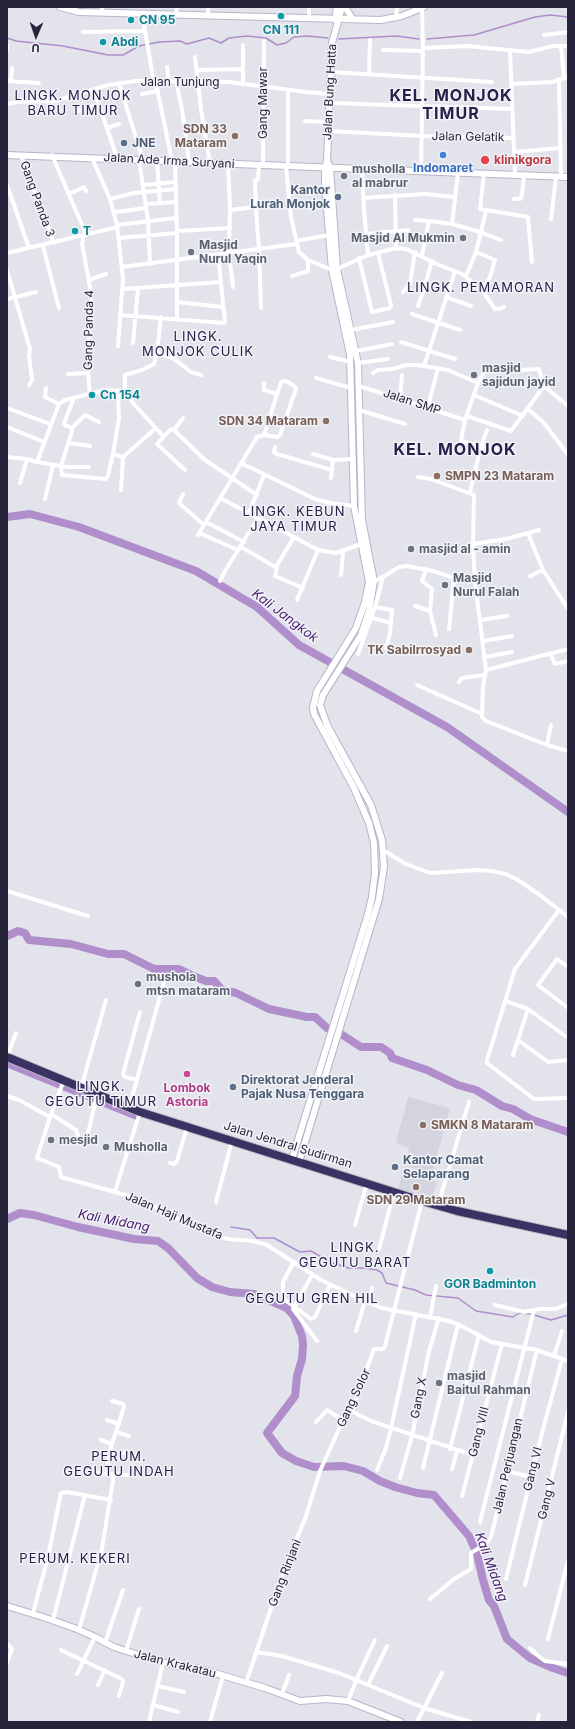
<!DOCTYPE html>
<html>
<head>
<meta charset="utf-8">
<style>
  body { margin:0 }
  #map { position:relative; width:575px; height:1729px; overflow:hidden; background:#e2e3eb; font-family:Inter,sans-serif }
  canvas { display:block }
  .frame { position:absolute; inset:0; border:8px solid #26243a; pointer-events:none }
  .north { position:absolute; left:16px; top:16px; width:40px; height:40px; -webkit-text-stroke:3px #f2f3f8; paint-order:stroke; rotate:182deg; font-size:11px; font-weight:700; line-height:16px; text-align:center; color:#26243a }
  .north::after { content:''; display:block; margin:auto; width:14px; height:18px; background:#26243a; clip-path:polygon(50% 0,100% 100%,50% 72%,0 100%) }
</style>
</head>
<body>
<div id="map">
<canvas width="575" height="1729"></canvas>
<div class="frame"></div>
<div class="north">U</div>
</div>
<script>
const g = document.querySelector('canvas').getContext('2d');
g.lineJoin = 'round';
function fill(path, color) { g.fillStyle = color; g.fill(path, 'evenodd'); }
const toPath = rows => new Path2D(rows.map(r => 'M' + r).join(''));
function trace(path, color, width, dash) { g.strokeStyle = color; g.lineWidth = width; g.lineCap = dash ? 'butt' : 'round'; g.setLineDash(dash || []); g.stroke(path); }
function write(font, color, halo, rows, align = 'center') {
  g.font = font + ' Inter,sans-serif'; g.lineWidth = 3; g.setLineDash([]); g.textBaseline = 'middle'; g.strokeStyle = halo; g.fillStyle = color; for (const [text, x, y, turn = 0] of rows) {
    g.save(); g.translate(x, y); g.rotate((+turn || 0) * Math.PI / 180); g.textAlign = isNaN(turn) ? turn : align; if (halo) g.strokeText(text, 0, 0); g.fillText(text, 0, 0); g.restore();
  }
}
fill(toPath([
  [408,1097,450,1108,432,1173,406,1166,409,1148,396,1143],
  [404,1167,432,1176,431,1180,437,1183,431,1200,398,1190]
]), '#d3d4df');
trace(toPath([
  [7,38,16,41,63,46,108,55,123,55,139,46,159,42,180,41,187,44,209,38,221,43,229,38,247,36,266,38,277,45,286,43,294,37,307,36,328,38],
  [339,39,396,36,419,39],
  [427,39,474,35,535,17,550,15,568,17],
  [231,1227,250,1230,257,1238,274,1238,300,1252,311,1251,330,1262,348,1268,364,1268,377,1270,382,1273,386,1283,415,1290,426,1295,458,1298,476,1311,513,1317,519,1313,531,1314,551,1320,568,1315]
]), '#af8ecb', 1.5);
trace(toPath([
  [7,517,30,514,79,527,196,571,257,607,299,645,447,727,568,812],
  [7,936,18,931,25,933,29,940,71,944,108,954,124,954,154,969,179,969,193,976,206,981,214,981,222,990,236,993,269,1009,307,1017,315,1017,327,1028,341,1034,361,1047,381,1047,390,1053,392,1058,427,1070,458,1085,476,1090,502,1106,513,1109,530,1119,568,1132],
  [9,1064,137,1116],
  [7,1219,20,1213,34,1215,78,1227,134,1239,158,1241,168,1248,197,1278,212,1287,230,1292,254,1294,287,1308,294,1316,302,1336,303,1345,302,1359,297,1376,295,1396,267,1433,282,1453,296,1461,314,1467,344,1466,363,1471,380,1481,395,1487,417,1493,434,1495,469,1536,477,1554,483,1580,489,1600,494,1606,507,1639,530,1658,553,1668,568,1673]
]), '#af8ecb', 8);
const secondary = toPath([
  [60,7,79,12,381,20,402,16,424,7],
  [345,7,352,18],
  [335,20,337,7],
  [7,155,568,177],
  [292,1159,368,914,372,897,375,873,374,843,369,823,354,788,314,714,313,707,317,691,356,628,365,602,369,582,354,506,350,355,332,270,325,185,325,167,327,161,332,43,342,7],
  [299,1162,379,899,384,867,382,840,371,805,327,725,320,705,323,695,361,635,369,611,374,581,362,520,358,363,337,269,330,167,327,161],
  [7,1606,43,1617,77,1629,95,1637,114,1647,126,1651,176,1666,201,1669,265,1688,300,1701,326,1699,348,1701,401,1722]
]);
const highway = toPath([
  [7,1057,140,1112,422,1201,457,1211,568,1235]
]);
trace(secondary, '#b7b6ca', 8);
trace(highway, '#bebdc4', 10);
trace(toPath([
  [102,13,102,7],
  [176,14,177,7],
  [208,15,208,7],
  [309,17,309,7],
  [396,18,397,7],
  [145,31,153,77,156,83,172,161],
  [83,32,145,31,143,14],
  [544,35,568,32],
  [7,45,7,50],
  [561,46,564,77],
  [423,48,467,46,529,52,553,46,568,46],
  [383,50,423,51],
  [510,50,515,175],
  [195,57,201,110,210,163],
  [167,67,169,81],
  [197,70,242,69],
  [331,72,492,82],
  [369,75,370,40],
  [559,79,561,177],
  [7,81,39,83],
  [11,81,12,68],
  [176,81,182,109,189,162],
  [119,83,143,160],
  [243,84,243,45],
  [511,84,552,82,568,77],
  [94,90,117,158],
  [288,90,288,167],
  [142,94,158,91],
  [330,103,512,109],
  [7,104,18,102,55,101,108,85,136,81,229,82,306,92,330,94],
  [78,111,98,105],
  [305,121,329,122],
  [107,128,119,124],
  [329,131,421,136,514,138],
  [514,152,561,148],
  [21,155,54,243],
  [52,155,85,232,82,243,91,293,88,373,90,394],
  [92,158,110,199,117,225,123,279,118,346],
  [139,160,148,220,150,264],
  [157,161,160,203],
  [175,162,177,233,177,318],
  [228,164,230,207,229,254,233,287],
  [259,165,258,179,255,181,256,207,259,250,261,308],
  [263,166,264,41],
  [286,167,291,217,299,252,308,260,332,270],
  [362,170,364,210,368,255],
  [421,172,423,48,422,8],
  [484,174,480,209,528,217,532,262],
  [7,185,29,248],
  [143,185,175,182],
  [69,194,84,187,86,191],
  [395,195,396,248],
  [363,198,425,194,455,197],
  [110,199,134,193,175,189],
  [514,199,520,199,522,195,524,175],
  [146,204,176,202],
  [230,210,256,207],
  [115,212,146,208],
  [551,219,556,177],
  [415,220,429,221],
  [452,224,458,173],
  [117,225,176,218],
  [177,231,230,228],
  [366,234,408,230],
  [119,238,177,233],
  [296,241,329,235],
  [43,246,59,308],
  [476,252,495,260,490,277,482,290],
  [7,253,118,227],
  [422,255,429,221,452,224,480,232,501,240],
  [359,258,372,312,390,308,391,305,378,253],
  [122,267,296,244],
  [337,269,368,255,396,248,406,249,439,265,462,274,482,290,495,309,499,309,504,307],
  [7,270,30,349,29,355,32,380,29,385],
  [292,276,308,271,308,260],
  [466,276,476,252,486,211],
  [89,280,106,274],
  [123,289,220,282],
  [403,292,410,284,415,252],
  [446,297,471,306],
  [7,299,36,292],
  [177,302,223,307],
  [418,306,424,289,432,261],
  [412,314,460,330],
  [120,315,224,323,225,321,218,255],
  [351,330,393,322],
  [401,342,455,359],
  [133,343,138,289],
  [356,351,392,344],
  [157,353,173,358,191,372,201,375],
  [330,357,351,362],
  [358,363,388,359],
  [424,366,455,271],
  [373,373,378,370,392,369,406,365,417,365,448,370,478,383],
  [68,374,88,373],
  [316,378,351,388],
  [264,383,264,390,277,394],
  [359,386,465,420],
  [46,388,45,397,59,404],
  [125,391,125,375,142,370,154,364,157,353,161,317],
  [474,395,523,416],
  [74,398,64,423,65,425,72,428,72,431,61,466,62,475,106,479,108,476,113,454,119,418,118,390],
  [400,398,402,375],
  [428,407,438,368],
  [7,408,50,424],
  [528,409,544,423,568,455],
  [359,410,405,424],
  [467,416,511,431,544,386],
  [7,427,44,442],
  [72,428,85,415,99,422],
  [174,430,183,418],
  [487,430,481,446,504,450],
  [69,443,90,446],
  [275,447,274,452,277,454,332,470],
  [113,454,123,457,121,490],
  [313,454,333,460,353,459],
  [7,457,27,459],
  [123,457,156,428],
  [241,463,315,499,330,503,354,506],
  [89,467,67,467,37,462,59,404,65,400,105,390,125,391,134,404,163,436],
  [185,470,157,444,171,429,174,430,205,460,257,495],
  [418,477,431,479,474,495,473,544,475,582,486,670,483,686,482,717,486,721,547,745,568,751],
  [331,478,333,460],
  [20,483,27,459,37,462],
  [470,492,481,446,461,441,465,420,478,383,484,372,539,369,544,386,568,406],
  [183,494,179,503,204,525],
  [220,498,249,513],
  [45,499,53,465],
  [258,518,294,537],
  [206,522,244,542],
  [199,533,238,550],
  [528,533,543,570,568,609],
  [198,535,257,437,264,435,277,437,280,435,296,389,294,386,286,381,281,382,264,435],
  [473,544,506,539,539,530],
  [241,547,277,568,275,576,303,588],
  [276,567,294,537,318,550],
  [426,569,422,581,432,589,430,611,436,635],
  [341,575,343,552],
  [530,576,543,570],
  [383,577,375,607,392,610,390,633,386,648],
  [220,581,225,571,258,518,249,513,264,475],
  [373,582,383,577,399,567,407,566,433,571,457,579,475,582],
  [297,600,318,550,336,553,361,544],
  [415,606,430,611],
  [372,618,391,623],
  [481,620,507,616],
  [449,629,454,578],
  [483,641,512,636],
  [358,654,375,607],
  [551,655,555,664,568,661],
  [485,657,512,652],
  [486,670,568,649],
  [459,682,462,678,485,675],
  [417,685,482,714],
  [547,745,551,725],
  [383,850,406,864,430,873,478,870,492,871,506,874,518,880,540,895,568,917],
  [7,891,88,916],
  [559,910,515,969,487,1060,487,1063,534,1099,568,1098],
  [568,967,557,959,538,985,568,1008],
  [505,1001,528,1009,568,1038],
  [518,1040,548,1062,568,1060],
  [513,1055,528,1009],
  [7,1057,16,1033],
  [64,1080,50,1117,37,1158,59,1167,61,1177,133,1197,160,1209,191,1226,209,1234,228,1239,253,1241,267,1245,321,1280,369,1303,382,1308,448,1321,458,1324,491,1342,537,1350,568,1361],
  [137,1080,125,1077,123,1074,140,1012],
  [81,1088,106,1000],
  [7,1096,19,1100,50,1117],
  [129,1108,166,975],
  [51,1114,76,1130,81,1144,85,1146,97,1095],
  [170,1163,174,1164,177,1161,187,1127],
  [115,1191,140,1112],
  [216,1202,232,1141],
  [438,1205,469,1102],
  [355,1225,367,1183],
  [379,1249,394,1192],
  [293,1263,283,1282,283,1296,285,1300,311,1319,315,1317,330,1285],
  [312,1275,293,1309,317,1341],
  [369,1303,372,1288],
  [495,1305,524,1312,540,1309,555,1309,568,1304],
  [430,1317,436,1286],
  [356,1331,365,1301],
  [554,1356,562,1331],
  [349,1410,371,1421,473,1455],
  [107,1420,119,1424],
  [316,1422,327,1410,343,1420],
  [117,1432,129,1436],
  [101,1440,112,1444],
  [450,1449,479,1335],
  [109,1453,124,1407,123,1404,112,1401],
  [127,1453,109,1453,107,1474,128,1475],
  [423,1468,458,1324],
  [452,1469,457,1451],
  [377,1470,386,1448,391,1428,416,1314],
  [506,1471,531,1477],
  [96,1473,107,1474],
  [400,1478,412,1436,429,1351,439,1318],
  [462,1496,502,1344],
  [480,1522,534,1310],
  [506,1579,541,1437,562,1359],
  [525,1585,568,1412],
  [430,1599,454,1579,471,1569,471,1553,487,1543,491,1537,537,1350],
  [33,1613,48,1557,61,1493,67,1492,111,1500],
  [53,1620,85,1495],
  [79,1630,102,1549,114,1474],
  [548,1639,568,1561],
  [105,1643,123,1590],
  [7,1644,12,1649,7,1663],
  [530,1648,537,1655,545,1661,568,1664],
  [61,1650,122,1679,123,1682,119,1696],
  [126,1651,139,1609],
  [256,1652,282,1656,339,1673,424,1708,471,1722],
  [77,1674,95,1637],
  [246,1683,284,1569,305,1519,320,1471,343,1420,356,1399,374,1349,383,1349,385,1346,422,1201],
  [98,1685,105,1670],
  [368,1685,387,1646],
  [158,1686,184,1692],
  [282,1694,289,1675],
  [348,1701,358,1676,375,1640],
  [153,1705,178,1712],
  [149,1722,163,1662],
  [210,1722,223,1676],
  [417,1722,442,1673],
  [537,1722,539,1715]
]), '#fff', 4);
trace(secondary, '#fff', 6);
trace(highway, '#3b3264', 8);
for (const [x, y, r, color] of [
  [281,16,4,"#0f9aa8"],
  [131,20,4,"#0f9aa8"],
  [103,42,4,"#0f9aa8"],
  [235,136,4,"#8d6e63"],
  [124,143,4,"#5c6f8a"],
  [443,155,4,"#3f7fe0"],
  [485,160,5,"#e0444e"],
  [344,176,4,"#6b7280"],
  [338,197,4,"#5c6f8a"],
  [75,231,4,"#0f9aa8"],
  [463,238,4,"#6b7280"],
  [191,252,4,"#6b7280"],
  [474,375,4,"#6b7280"],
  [92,395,4,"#0f9aa8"],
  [326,421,4,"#8d6e63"],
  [437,476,4,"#8d6e63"],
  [411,549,4,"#6b7280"],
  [445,585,4,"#6b7280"],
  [469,650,4,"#8d6e63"],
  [138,984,4,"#6b7280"],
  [187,1074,4,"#d1479c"],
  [233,1087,4,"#5c6f8a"],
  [423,1125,4,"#8d6e63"],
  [51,1140,4,"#6b7280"],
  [106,1147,4,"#6b7280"],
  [395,1167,4,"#5c6f8a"],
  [416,1187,4,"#8d6e63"],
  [490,1271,4,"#0f9aa8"],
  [439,1383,4,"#6b7280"]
]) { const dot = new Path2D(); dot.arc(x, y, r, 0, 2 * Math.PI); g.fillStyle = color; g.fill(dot); trace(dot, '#f2f3f8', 1.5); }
write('bold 12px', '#0d838f', '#f2f3f8', [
  ["CN 95",139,20],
  ["CN 111",281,30,"center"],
  ["Abdi",111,42],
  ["T",83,231],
  ["Cn 154",100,395],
  ["GOR Badminton",490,1284,"center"]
], 'left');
write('12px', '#26243a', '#f2f3f8', [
  ["Jalan Tunjung",180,82],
  ["Jalan Bung Hatta",330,92,-87],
  ["Gang Mawar",263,103,-90],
  ["Jalan Gelatik",468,137,1],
  ["Jalan Ade Irma Suryani",169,161,3],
  ["Gang Panda 3",37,199,70],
  ["Gang Panda 4",89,330,-89],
  ["Jalan SMP",412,402,18],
  ["Jalan Jendral Sudirman",288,1145,17],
  ["Jalan Haji Mustafa",174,1216,23],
  ["Gang Solor",354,1398,-65],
  ["Gang X",419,1398,-79],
  ["Gang VIII",479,1432,-76],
  ["Jalan Perjuangan",508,1466,-77],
  ["Gang VI",533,1469,-76],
  ["Gang V",547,1499,-76],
  ["Gang Rinjani",285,1573,-69],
  ["Jalan Krakatau",175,1664,14]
]);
write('bold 12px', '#785e54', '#f2f3f8', [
  ["SDN 33",227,129],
  ["Mataram",227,143],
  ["SDN 34 Mataram",318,421],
  ["SMPN 23 Mataram",445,476,"left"],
  ["TK Sabilrrosyad",461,650],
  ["SMKN 8 Mataram",431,1125,"left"],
  ["SDN 29 Mataram",416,1200,"center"]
], 'right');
write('bold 12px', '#4e5e75', '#f2f3f8', [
  ["JNE",132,143],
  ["Kantor",330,190,"right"],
  ["Lurah Monjok",330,204,"right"],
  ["Direktorat Jenderal",241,1080],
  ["Pajak Nusa Tenggara",241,1094],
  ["Kantor Camat",403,1160],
  ["Selaparang",403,1174]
], 'left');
write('bold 12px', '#be3a42', '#f2f3f8', [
  ["klinikgora",494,160]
], 'left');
write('bold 12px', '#366cbe', '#f2f3f8', [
  ["Indomaret",443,168]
]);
write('bold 12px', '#5b616d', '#f2f3f8', [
  ["musholla",352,169],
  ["al mabrur",352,183],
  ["Masjid Al Mukmin",455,238,"right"],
  ["Masjid",199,245],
  ["Nurul Yaqin",199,259],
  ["masjid",482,368],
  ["sajidun jayid",482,382],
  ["masjid al - amin",419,549],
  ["Masjid",453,578],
  ["Nurul Falah",453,592],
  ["mushola",146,977],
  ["mtsn mataram",146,991],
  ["mesjid",59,1140],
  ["Musholla",114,1147],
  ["masjid",447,1376],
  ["Baitul Rahman",447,1390]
], 'left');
write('bold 12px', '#b23c85', '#f2f3f8', [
  ["Lombok",187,1088],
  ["Astoria",187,1102]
]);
g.letterSpacing = '1px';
write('13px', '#27214b', '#f2f3f8', [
  ["LINGK. MONJOK",73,96],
  ["BARU TIMUR",73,111],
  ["LINGK. PEMAMORAN",481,288],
  ["LINGK.",198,337],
  ["MONJOK CULIK",198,352],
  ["LINGK. KEBUN",294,512],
  ["JAYA TIMUR",294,527],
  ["LINGK.",101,1087],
  ["GEGUTU TIMUR",101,1102],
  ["LINGK.",355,1248],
  ["GEGUTU BARAT",355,1263],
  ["GEGUTU GREN HIL",312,1299],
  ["PERUM.",119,1457],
  ["GEGUTU INDAH",119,1472],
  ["PERUM. KEKERI",75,1559]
]);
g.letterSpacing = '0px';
write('italic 13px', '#4e2371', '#f2f3f8', [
  ["Kali Jangkok",285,616,37],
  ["Kali Midang",114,1221,11],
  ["Kali Midang",491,1567,70]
]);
g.letterSpacing = '1px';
write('bold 16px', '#27214b', '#f2f3f8', [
  ["KEL. MONJOK",451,96],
  ["TIMUR",451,114],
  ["KEL. MONJOK",455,450]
]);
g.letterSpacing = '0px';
</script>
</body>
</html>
